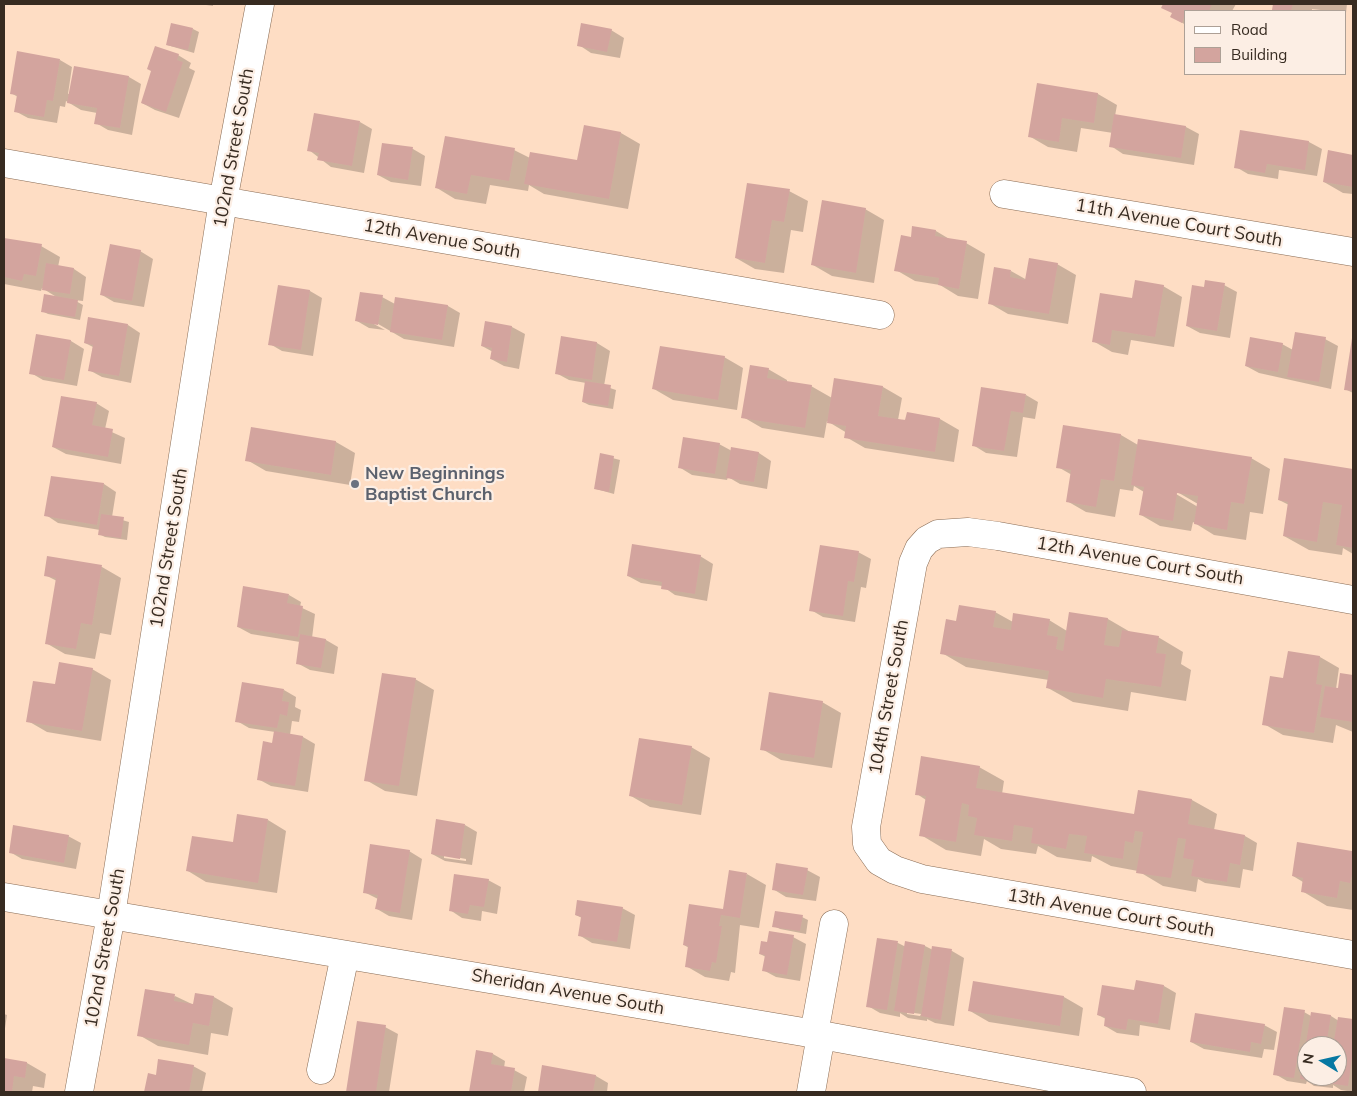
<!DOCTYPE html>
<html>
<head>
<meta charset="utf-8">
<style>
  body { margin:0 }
  #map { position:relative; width:1357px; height:1096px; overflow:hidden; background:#feddc4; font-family:Mulish,sans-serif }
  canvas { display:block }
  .frame { position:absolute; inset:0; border:5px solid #372b21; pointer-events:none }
  .legend { position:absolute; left:1184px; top:10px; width:162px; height:65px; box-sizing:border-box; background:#fceee4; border:1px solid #ada096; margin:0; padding:6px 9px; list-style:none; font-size:15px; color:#372b21 }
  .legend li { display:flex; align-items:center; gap:10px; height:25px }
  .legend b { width:25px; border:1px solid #ada096 }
  .north { position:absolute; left:1297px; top:1036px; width:50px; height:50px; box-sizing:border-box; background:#fceee4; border:1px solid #ada096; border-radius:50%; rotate:279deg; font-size:14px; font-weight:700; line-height:20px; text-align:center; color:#372b21 }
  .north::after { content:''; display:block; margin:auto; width:18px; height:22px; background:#0778a2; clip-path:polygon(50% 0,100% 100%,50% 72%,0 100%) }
</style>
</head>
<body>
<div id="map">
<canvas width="1357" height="1096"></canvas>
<div class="frame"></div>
<ul class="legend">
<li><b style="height:6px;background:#fff"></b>Road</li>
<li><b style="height:14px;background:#d3a49e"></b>Building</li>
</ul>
<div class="north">N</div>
</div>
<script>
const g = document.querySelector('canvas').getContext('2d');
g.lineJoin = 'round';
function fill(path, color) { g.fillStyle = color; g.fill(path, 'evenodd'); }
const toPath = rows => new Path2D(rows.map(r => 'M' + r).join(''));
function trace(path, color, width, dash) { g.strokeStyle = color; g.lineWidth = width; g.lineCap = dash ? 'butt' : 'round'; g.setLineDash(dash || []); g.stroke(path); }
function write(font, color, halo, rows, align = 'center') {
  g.font = font + ' Mulish,sans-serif'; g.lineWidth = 4.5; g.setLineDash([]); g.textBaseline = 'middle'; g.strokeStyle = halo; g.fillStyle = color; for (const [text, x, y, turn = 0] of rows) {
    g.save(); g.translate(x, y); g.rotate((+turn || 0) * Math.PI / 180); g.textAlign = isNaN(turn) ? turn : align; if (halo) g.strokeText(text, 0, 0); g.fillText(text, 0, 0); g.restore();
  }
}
fill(toPath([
  [199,4,213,4,213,6],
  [1164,4,1236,4,1232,11,1186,11,1186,25,1172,17,1173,13,1163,7],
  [1274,4,1347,4,1346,13,1312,9,1312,11,1277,11,1273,9],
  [193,29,199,32,194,53,167,45],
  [611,30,624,38,620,58,591,53,579,45],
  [178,55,191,63,189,68,195,71,179,118,155,110,142,103],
  [60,60,72,67,68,94,129,77,141,84,132,135,108,130,96,123,97,113,81,110,66,101,65,107,60,106,57,123,28,118,15,111,18,97,11,93],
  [1038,85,1098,94,1117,105,1115,116,1186,127,1199,134,1194,165,1123,154,1111,146,1113,133,1081,128,1077,152,1048,147,1029,136],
  [360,122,372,129,364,173,331,167,309,150],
  [585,127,621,133,640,144,628,209,544,194,529,185,528,191,490,185,486,204,455,199,437,188,514,150,530,158,578,162],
  [1241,131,1309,142,1322,149,1317,176,1279,170,1278,179,1248,174,1236,167],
  [383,144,413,149,425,156,421,186,391,182,378,175],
  [1329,152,1353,156,1353,194,1343,193,1324,182],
  [789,191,808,201,803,232,791,230,784,273,755,269,736,258],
  [865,209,884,220,874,283,832,276,813,265],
  [913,228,936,231,951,240,966,243,985,254,978,299,958,296,940,285,915,281,896,270,912,238],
  [4,239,41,246,60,257,58,267,74,269,86,277,83,301,74,300,83,305,80,320,48,314,42,311,58,298,42,288,41,291,4,284],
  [140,251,153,259,144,307,114,302,102,295],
  [1057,264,1076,275,1068,324,1008,314,989,303,1011,271,1027,280],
  [1224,285,1237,292,1230,338,1200,333,1187,326,1205,289],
  [279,286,310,291,322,298,313,356,282,351,270,344],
  [1163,286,1182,297,1174,347,1131,340,1128,355,1112,352,1093,341,1133,300],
  [382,297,395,304,448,306,460,313,454,347,404,339,373,321,372,323,385,330,369,328,357,321],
  [486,323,512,327,525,334,519,369,504,366,491,359,493,352,482,346],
  [128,325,140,333,131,383,102,377,89,370,93,347,85,343],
  [37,335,71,341,84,349,77,386,43,380,31,373],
  [562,338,597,343,610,351,604,386,616,390,613,409,589,405,583,402,586,383,569,380,556,373],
  [1325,339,1338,346,1331,389,1259,373,1246,366,1282,344,1293,350],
  [1353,339,1353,393,1345,389],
  [724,357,743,368,737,410,673,400,654,389],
  [768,369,787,380,787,383,811,386,832,398,883,387,902,398,898,420,940,419,959,430,954,462,865,448,846,437,847,433,827,421,824,438,762,428,743,417],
  [1026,395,1038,402,1035,419,1023,417,1017,457,986,453,973,445],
  [96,403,109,411,105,429,125,438,121,464,66,454,53,447],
  [1064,426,1121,435,1138,445,1251,458,1270,469,1263,514,1250,512,1246,540,1214,535,1193,522,1191,531,1160,526,1141,515,1144,492,1134,486,1133,491,1120,489,1115,517,1086,512,1067,501,1072,475,1058,467],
  [1172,489,1198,504,1198,507,1171,491],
  [252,428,336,442,355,453,350,485,266,471,247,460],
  [719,444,732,451,759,453,771,461,767,489,740,484,728,477,727,480,692,475,679,467],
  [601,455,620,460,614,494,596,489],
  [1285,459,1353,470,1353,554,1343,548,1342,555,1309,550,1284,536,1289,505,1279,500],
  [104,484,116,492,112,517,129,522,127,540,105,537,99,534,100,530,58,523,46,515],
  [858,552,871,559,866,588,861,587,855,622,823,617,811,610],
  [700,556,713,564,707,601,675,595,662,586,641,583,628,576],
  [48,557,102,567,121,578,111,635,100,633,95,659,65,654,46,643,57,581,45,575],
  [289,595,301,602,300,607,315,614,312,638,326,640,338,647,334,674,310,670,297,663,300,642,251,634,238,627],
  [995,612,1013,622,1049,620,1067,631,1070,613,1108,619,1132,633,1158,637,1183,652,1181,664,1191,670,1186,701,1131,692,1128,711,1073,702,1048,688,1049,680,966,667,942,653,957,622],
  [1289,652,1320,657,1339,668,1336,689,1339,689,1341,675,1353,676,1353,732,1336,725,1333,743,1283,735,1264,724,1284,680],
  [92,669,111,680,101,741,47,732,28,721,56,686],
  [415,679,434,690,417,796,385,791,366,780],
  [284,690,296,697,295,707,301,710,299,722,292,721,290,735,303,737,315,744,308,792,271,786,258,779,273,744,275,732,249,728,237,721],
  [822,702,841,713,832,768,781,760,762,749],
  [691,747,710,758,701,815,650,807,631,796],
  [979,767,1004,781,1002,794,1135,815,1139,792,1192,800,1217,814,1214,830,1245,836,1257,843,1253,871,1243,869,1240,888,1205,883,1198,879,1196,892,1163,886,1138,871,1111,866,1092,856,1091,862,1057,857,1038,846,1036,854,1001,849,984,839,981,856,946,850,921,835,926,800,917,794],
  [268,820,286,831,277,893,206,882,188,871],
  [465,825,477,832,472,865,445,861,432,854],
  [444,855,466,859,466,861,444,858],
  [68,836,81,843,76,869,22,859,10,852],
  [1353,849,1353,910,1327,906,1302,891,1303,882,1293,876,1353,852],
  [409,851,422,859,412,920,389,916,377,909,378,899,364,892],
  [807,870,820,877,816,901,786,897,773,889],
  [747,874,766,885,759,928,740,925,735,973,731,972,729,981,705,977,686,966,689,948,684,945,724,911],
  [488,880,501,887,497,914,482,911,481,921,462,918,450,910],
  [622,908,635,915,630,949,592,943,579,935,582,918,576,915],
  [802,917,808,920,806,934,780,929,774,926],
  [793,937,806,944,800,981,776,977,763,970,766,957,760,954],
  [878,939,898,943,906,947,906,943,925,946,933,950,952,951,964,958,954,1026,935,1023,927,1019,927,1021,908,1018,900,1013,900,1017,880,1013,868,1006],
  [907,1012,921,1014,920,1016,907,1014],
  [974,983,1064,997,1083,1008,1079,1036,989,1022,970,1011],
  [1164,986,1176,993,1170,1030,1140,1025,1139,1036,1117,1033,1105,1026,1106,1019,1098,1015,1135,991],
  [196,994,214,997,233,1008,228,1036,211,1033,208,1055,158,1046,139,1035,175,996,194,1005],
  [1304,1012,1311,1016,1331,1016,1339,1021,1339,1018,1353,1020,1353,1092,1341,1090,1333,1085,1333,1088,1314,1086,1307,1081,1306,1084,1287,1081,1275,1074],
  [1307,1046,1337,1046,1337,1076,1307,1076],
  [4,1014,7,1015,4,1035],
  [358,1023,385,1027,398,1034,389,1092,348,1092],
  [1264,1025,1277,1032,1274,1050,1264,1049,1262,1058,1204,1049,1191,1042],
  [477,1051,493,1054,505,1061,504,1068,514,1070,527,1077,524,1092,470,1092],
  [4,1060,27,1063,46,1074,44,1088,33,1086,32,1092,4,1092],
  [193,1066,206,1073,202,1092,146,1092,149,1075,157,1076],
  [543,1066,596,1076,608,1083,607,1092,539,1092]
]), '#0003');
fill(toPath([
  [1163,4,1212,4,1209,11,1186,11,1182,23,1170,17,1172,13,1161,8],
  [1273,4,1293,4,1291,11,1272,10],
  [171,23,193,28,188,50,166,45],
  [581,23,612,29,607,52,577,46],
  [155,46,179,54,177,60,183,62,166,112,141,103,151,71,147,69],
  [17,51,60,59,53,101,47,100,44,117,14,112,17,95,10,94],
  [74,66,129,76,120,128,94,124,97,108,67,103],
  [1037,83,1098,93,1094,123,1062,118,1059,142,1028,137],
  [314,113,360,121,352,166,317,160,319,153,307,151],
  [1114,114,1186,126,1181,158,1109,147],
  [584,125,621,132,609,199,524,184,530,152,577,160],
  [1240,130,1309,141,1305,170,1267,164,1265,173,1234,168],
  [445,136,515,148,509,181,471,175,467,194,435,188],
  [382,143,413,147,408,180,377,175],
  [1328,150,1353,155,1353,187,1323,182],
  [747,183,790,189,784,222,772,220,765,263,735,258],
  [822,200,866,208,856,273,811,265],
  [912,226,936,230,935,236,967,241,959,289,938,285,939,278,894,271,901,235,911,237],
  [4,238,42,244,36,276,24,274,22,281,4,277],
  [110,244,141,250,132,301,100,295],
  [1029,258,1058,263,1049,314,988,304,994,267,1011,270,1010,277,1025,280],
  [46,263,74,268,70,294,42,290],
  [1135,280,1164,285,1155,337,1112,330,1110,345,1092,342,1100,293,1132,298],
  [1205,280,1225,283,1217,331,1186,326,1192,285,1204,287],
  [278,285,310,290,301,350,268,345],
  [360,292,383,295,378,325,355,321],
  [44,294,78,300,75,317,41,312],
  [395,297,448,305,442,340,390,332],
  [88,317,128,324,119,376,88,371,93,345,84,343],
  [485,321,512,326,507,362,490,359,492,348,481,346],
  [1295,332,1326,337,1319,382,1287,377],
  [36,334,71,340,64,380,29,374],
  [561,336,597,342,592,380,555,374],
  [1250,337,1283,343,1278,372,1245,366],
  [1352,338,1353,338,1353,391,1344,390],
  [660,346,725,356,718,400,652,389],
  [750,365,769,368,767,378,812,385,805,428,741,418],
  [834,378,883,386,878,416,905,420,907,412,940,418,935,452,844,438,846,426,827,423],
  [585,381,611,385,608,406,582,402],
  [981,387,1026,394,1023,413,1011,411,1004,451,972,446],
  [61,396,97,402,92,425,113,429,108,457,52,447],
  [1063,425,1121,434,1114,481,1101,479,1096,507,1066,502,1071,470,1056,468],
  [251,427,336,441,331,475,245,461],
  [683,437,720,443,715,474,678,468],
  [1138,439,1252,457,1244,504,1231,502,1227,530,1194,524,1198,496,1177,493,1173,521,1139,515,1144,487,1131,485],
  [731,447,759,452,754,482,726,478],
  [600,453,614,456,609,492,594,489],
  [1284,458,1353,469,1353,548,1336,545,1342,505,1323,502,1317,542,1283,536,1288,502,1278,500],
  [51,476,104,483,97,525,44,516],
  [101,514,124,517,121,538,98,535],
  [632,544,701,555,695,594,661,589,662,582,627,576],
  [820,545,859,551,854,582,848,581,843,616,809,611],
  [47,556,102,565,92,625,81,623,76,649,45,644,56,578,44,576],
  [243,586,289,594,287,603,303,606,298,637,237,627],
  [959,605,996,611,993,627,1011,630,1013,613,1050,619,1047,635,1058,637,1056,649,1063,651,1069,612,1108,618,1104,645,1119,647,1122,630,1159,636,1156,653,1166,654,1161,687,1106,679,1103,698,1046,688,1049,671,940,654,946,619,956,621],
  [300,634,326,639,321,668,296,664],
  [1288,651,1320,656,1316,684,1322,685,1314,733,1262,725,1270,676,1283,678],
  [59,662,93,668,82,731,26,722,33,681,55,684],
  [382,673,416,678,399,786,364,781],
  [1340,673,1353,675,1353,722,1320,717,1325,686,1338,688],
  [242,682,284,689,282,701,289,702,287,716,280,714,277,728,235,722],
  [769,692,823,701,814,758,760,750],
  [274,731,303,736,295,786,257,780,263,741,272,743],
  [639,738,692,746,682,805,629,796],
  [921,756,980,766,976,788,1134,814,1138,790,1192,799,1188,824,1245,835,1240,865,1230,863,1227,882,1191,876,1194,860,1183,858,1186,839,1178,838,1171,878,1136,873,1143,832,1135,831,1133,843,1125,841,1123,859,1084,853,1087,836,1069,834,1066,849,1031,843,1033,828,1014,825,1012,841,974,835,977,818,968,816,969,805,962,803,956,842,919,836,926,796,915,795],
  [237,814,268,819,258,883,186,871,192,836,233,842],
  [436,819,465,824,460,859,431,854],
  [13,825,69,835,64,863,9,853],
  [1297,842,1352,851,1353,848,1353,871,1350,883,1340,881,1337,898,1301,892,1303,878,1292,876],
  [370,844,410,850,400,913,375,909,378,895,363,893],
  [776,863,808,868,803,895,772,890],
  [729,870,747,873,740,918,721,915,719,926,722,926,716,963,712,962,710,971,685,967,688,946,683,945,689,904,723,909],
  [454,874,489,879,484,907,470,905,468,914,449,911],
  [577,900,623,907,617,942,578,936,581,917,575,915],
  [775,911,803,915,800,931,772,927],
  [769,931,794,935,787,975,762,971,765,955,759,954,761,941,767,942],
  [877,938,898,941,887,1010,866,1007],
  [905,941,925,945,914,1014,894,1011],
  [932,946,952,949,941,1020,921,1016],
  [1136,980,1164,985,1158,1024,1128,1019,1126,1030,1104,1026,1105,1017,1097,1015,1102,985,1134,990],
  [973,981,1064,996,1060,1026,968,1011],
  [145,989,175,994,174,1001,193,1004,195,993,214,996,209,1026,193,1023,189,1045,137,1036],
  [1284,1007,1305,1010,1294,1078,1273,1075],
  [1311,1012,1331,1015,1326,1046,1307,1046,1307,1076,1321,1076,1320,1082,1300,1079],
  [1195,1013,1265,1024,1261,1044,1251,1042,1250,1052,1190,1042],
  [1338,1017,1353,1019,1353,1051,1348,1086,1327,1083,1329,1076,1337,1076,1337,1046,1333,1046],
  [357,1021,386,1025,376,1092,346,1092],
  [476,1050,493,1053,491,1064,515,1068,511,1092,469,1092],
  [4,1058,27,1062,25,1078,14,1076,12,1092,4,1092],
  [158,1059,194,1065,189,1092,144,1092,148,1073,156,1075],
  [542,1065,596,1075,593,1092,538,1092]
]), '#d3a49e');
const minor = toPath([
  [4,163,880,315],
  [1004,194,1353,252],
  [1353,600,998,536,968,532,938,534,927,540,919,549,913,563,866,827,867,844,879,861,895,870,922,879,1353,955],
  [4,897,821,1035,1132,1092],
  [814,1034,834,924],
  [321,1070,345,955],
  [79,1092,111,915,223,201,260,4],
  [811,1092,821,1035]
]);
trace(minor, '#896c55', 29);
trace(minor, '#fff', 28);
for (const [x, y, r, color] of [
  [355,484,5,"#6b7280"]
]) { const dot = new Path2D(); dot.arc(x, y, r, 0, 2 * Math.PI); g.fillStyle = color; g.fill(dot); trace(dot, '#fceee4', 2); }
write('18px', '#372b21', '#fceee4', [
  ["102nd Street South",234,148,-80],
  ["11th Avenue Court South",1179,223,10],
  ["12th Avenue South",442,239,10],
  ["102nd Street South",169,548,-81],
  ["12th Avenue Court South",1140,561,10],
  ["104th Street South",889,697,-80],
  ["13th Avenue Court South",1111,913,10],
  ["102nd Street South",105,948,-80],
  ["Sheridan Avenue South",568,992,10]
]);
write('bold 18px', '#5b616d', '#fceee4', [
  ["New Beginnings",365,474],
  ["Baptist Church",365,495]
], 'left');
</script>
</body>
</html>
